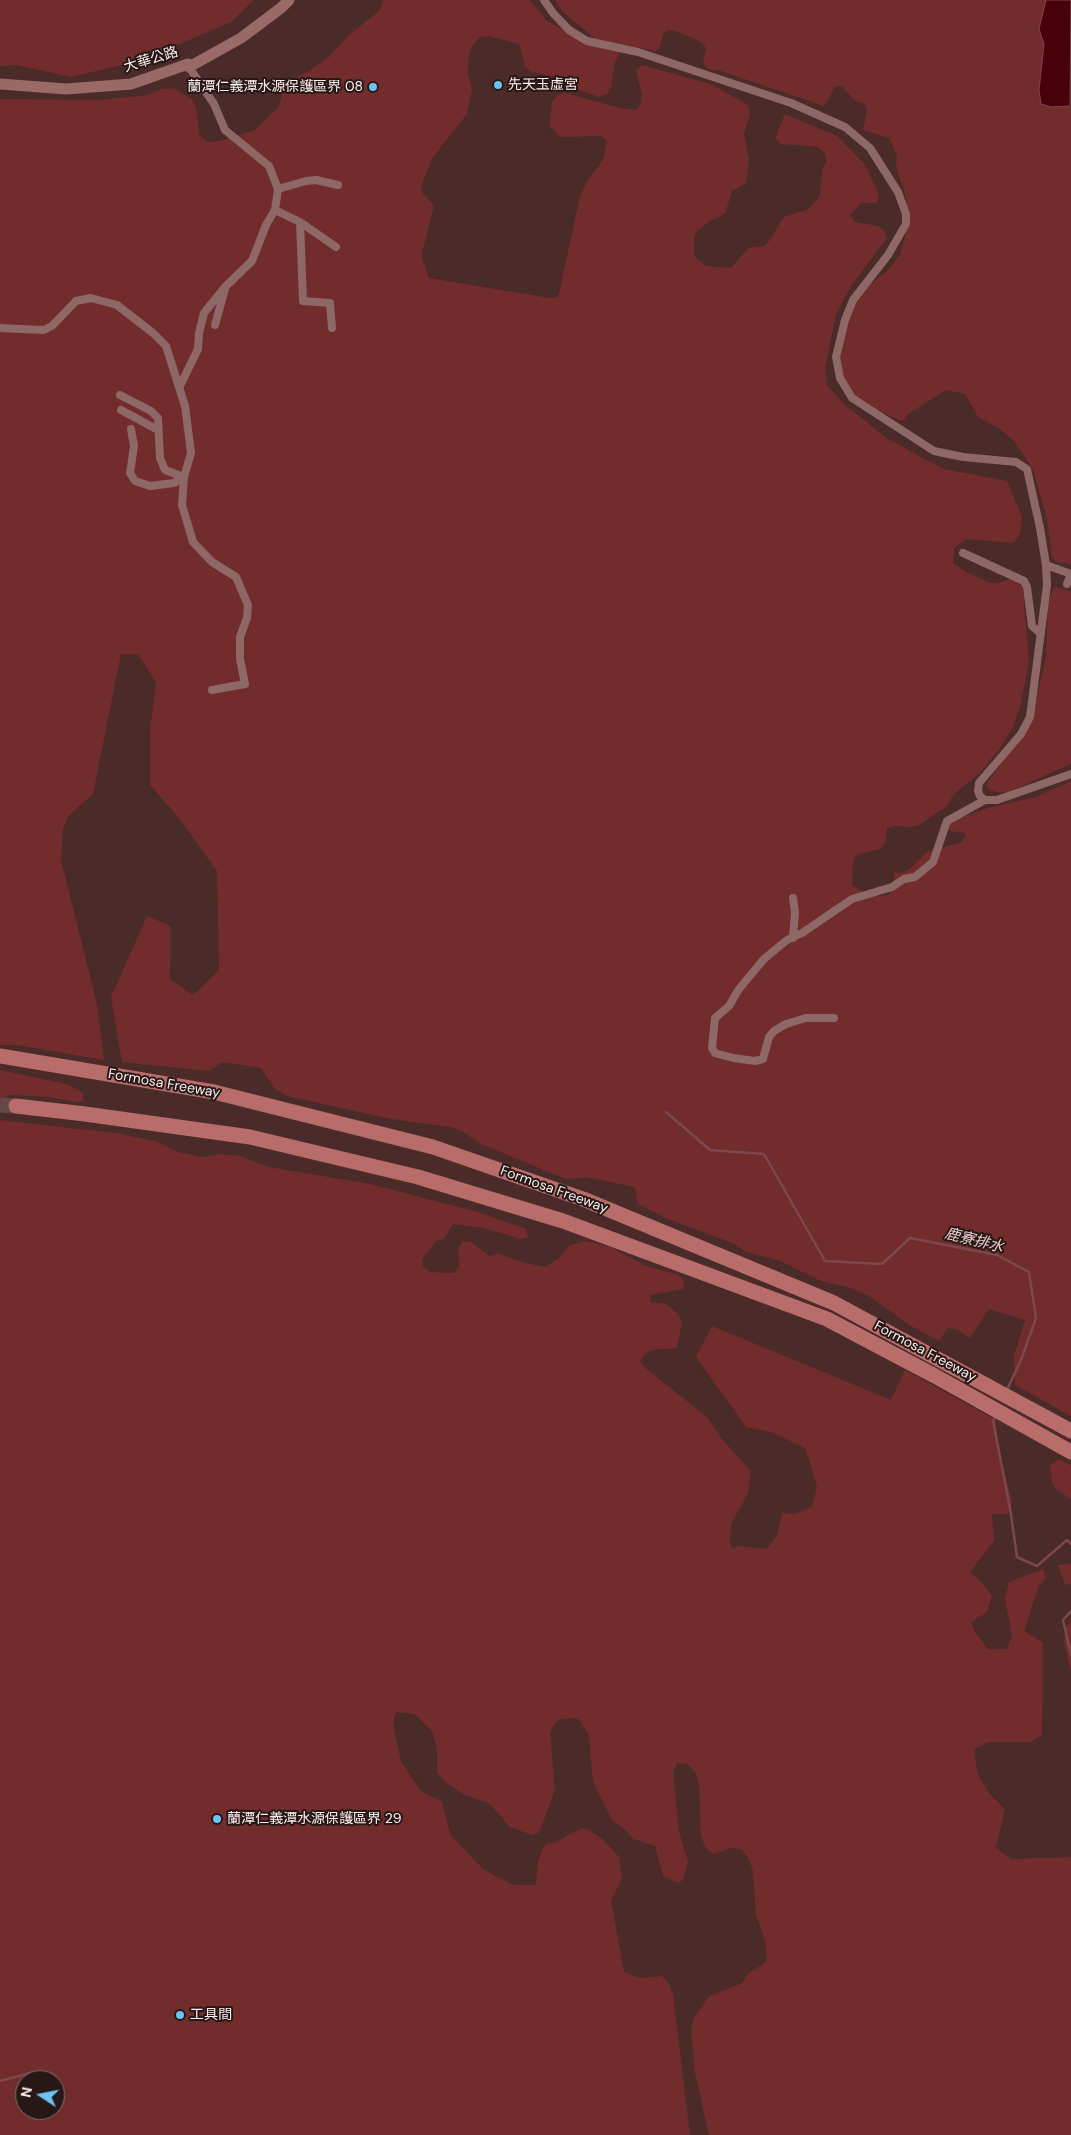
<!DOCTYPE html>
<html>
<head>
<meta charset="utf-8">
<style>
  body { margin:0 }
  #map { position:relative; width:1071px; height:2135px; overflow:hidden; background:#4a2b29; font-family:"DM Sans",sans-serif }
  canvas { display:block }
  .north { position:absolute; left:15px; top:2070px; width:50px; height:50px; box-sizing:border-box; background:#271817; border:1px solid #7c6e6d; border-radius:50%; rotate:281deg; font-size:14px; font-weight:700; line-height:20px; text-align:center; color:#fcefee }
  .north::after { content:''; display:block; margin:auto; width:18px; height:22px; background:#6ac3f1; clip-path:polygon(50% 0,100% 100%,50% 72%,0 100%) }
</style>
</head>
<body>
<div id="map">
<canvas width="1071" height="2135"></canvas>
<div class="north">N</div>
</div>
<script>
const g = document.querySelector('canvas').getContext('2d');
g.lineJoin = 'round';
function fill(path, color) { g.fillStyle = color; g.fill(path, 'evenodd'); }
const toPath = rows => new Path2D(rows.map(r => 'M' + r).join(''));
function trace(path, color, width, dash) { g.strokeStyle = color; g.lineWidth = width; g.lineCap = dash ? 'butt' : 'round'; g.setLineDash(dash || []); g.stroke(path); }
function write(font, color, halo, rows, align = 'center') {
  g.font = font + ' "DM Sans","Noto Sans TC",sans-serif'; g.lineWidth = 4; g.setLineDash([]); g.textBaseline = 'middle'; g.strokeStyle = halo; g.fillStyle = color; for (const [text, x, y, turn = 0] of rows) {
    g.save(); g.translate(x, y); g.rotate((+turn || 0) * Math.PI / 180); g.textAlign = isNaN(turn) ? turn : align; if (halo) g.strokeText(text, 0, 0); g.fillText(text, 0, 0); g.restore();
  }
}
fill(toPath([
  [0,0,254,0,231,22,140,61,70,77,17,65,0,66],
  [384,0,530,0,546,20,567,32,615,48,620,55,615,62,611,87,607,94,599,97,577,89,563,78,532,72,525,67,519,44,488,36,480,37,475,42,470,50,468,65,468,74,472,89,467,114,433,157,421,186,423,194,434,206,422,253,423,261,429,278,550,298,558,297,580,197,587,181,603,160,607,141,601,136,560,137,550,126,552,101,558,95,566,93,620,108,636,110,641,103,642,95,636,70,642,65,711,84,748,105,750,113,744,135,749,159,746,183,732,191,725,214,710,221,697,231,694,239,694,256,706,266,731,268,748,248,764,246,770,240,784,217,809,209,820,196,822,169,827,162,825,154,819,148,812,146,780,144,775,138,785,114,837,136,866,166,879,195,877,203,861,203,850,215,855,222,878,226,884,231,887,238,852,285,836,314,825,369,827,385,843,403,885,437,921,457,944,469,1007,481,1020,512,1022,520,1019,537,1013,543,966,539,954,548,953,563,966,572,990,583,998,583,1014,578,1022,579,1029,660,1021,704,1013,727,1000,748,979,774,954,794,946,807,919,825,910,827,895,826,887,828,885,843,880,849,858,854,853,861,852,885,865,893,881,896,888,895,894,889,894,872,902,873,910,869,927,852,962,842,966,833,950,831,943,827,948,822,988,808,1036,797,1071,781,1071,1416,1015,1385,1014,1356,1025,1320,989,1309,970,1338,956,1329,948,1328,939,1341,909,1325,869,1296,851,1288,821,1281,778,1260,746,1252,732,1243,668,1219,638,1204,635,1187,586,1177,569,1179,561,1177,481,1144,460,1130,450,1127,391,1119,287,1096,274,1088,261,1068,222,1062,209,1071,122,1062,111,997,147,916,171,926,170,979,193,995,219,970,217,871,179,818,150,785,150,731,156,682,138,654,121,654,93,794,69,815,63,829,61,860,97,1004,104,1060,17,1045,0,1045,0,99,99,100,147,95,162,89,173,88,193,100,197,112,199,135,208,142,220,141,255,130,279,107,284,84,307,72,329,57,348,36,378,12],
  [555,0,1046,0,1039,29,1044,44,1039,90,1041,103,1051,107,1071,106,1071,564,1057,562,1052,557,1047,519,1033,469,1015,442,1000,429,978,417,965,394,946,390,908,414,905,420,899,420,865,405,855,398,845,381,838,355,846,316,866,287,887,271,900,255,909,222,906,197,896,167,897,155,889,138,863,130,867,111,865,104,854,100,842,86,836,86,824,106,718,70,711,70,706,67,703,62,706,49,703,43,676,31,668,30,663,34,660,47,656,51,596,39,563,12],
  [1056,587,1071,591,1071,764,1013,790,1001,793,989,790,986,784,1018,741,1035,707,1046,656,1048,606,1051,593],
  [0,1070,67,1084,83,1093,83,1101,75,1102,50,1097,8,1095,0,1101],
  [0,1120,115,1133,155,1141,178,1152,202,1157,222,1154,240,1156,269,1167,370,1184,478,1212,526,1229,528,1237,521,1239,483,1228,453,1224,444,1239,436,1241,422,1259,423,1267,430,1272,453,1273,459,1267,458,1250,462,1241,471,1242,490,1256,498,1253,521,1262,545,1267,559,1258,570,1245,586,1241,610,1247,646,1266,679,1275,684,1281,683,1289,651,1295,650,1302,666,1304,678,1314,682,1322,677,1348,652,1350,645,1354,640,1361,645,1368,707,1417,721,1438,751,1471,748,1494,732,1522,729,1540,732,1548,741,1546,766,1549,777,1536,782,1513,795,1514,812,1507,817,1487,806,1450,799,1445,771,1432,746,1427,696,1357,712,1326,891,1400,905,1370,996,1420,997,1445,1012,1502,1008,1514,992,1514,994,1541,970,1572,983,1584,992,1597,986,1613,971,1622,975,1632,988,1649,1007,1649,1012,1636,1005,1599,1009,1582,1043,1569,1046,1578,1038,1588,1024,1631,1043,1643,1042,1735,1030,1742,988,1742,974,1749,977,1772,988,1792,1005,1809,996,1848,1011,1859,1071,1857,1071,2135,709,2135,695,2073,691,2029,694,2018,708,1997,742,1983,749,1973,765,1963,767,1957,765,1940,756,1915,753,1871,749,1859,741,1849,730,1848,714,1854,705,1847,701,1835,699,1786,696,1773,688,1764,677,1763,673,1772,679,1832,688,1862,683,1880,678,1883,663,1876,655,1846,633,1839,626,1830,612,1820,593,1782,589,1736,580,1720,574,1718,561,1719,556,1722,550,1733,555,1790,541,1828,538,1833,532,1835,510,1827,490,1804,463,1794,444,1781,437,1772,437,1748,432,1731,414,1714,397,1712,394,1717,394,1728,401,1762,421,1791,442,1802,451,1836,484,1870,513,1885,536,1885,538,1861,544,1846,548,1843,554,1843,580,1829,587,1829,603,1839,619,1857,622,1879,611,1900,624,1972,639,1978,662,1976,669,1984,673,1994,690,2135,0,2135],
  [25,2080,55,2080,55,2110,25,2110],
  [1058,1459,1071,1465,1071,1499,1056,1489,1052,1482,1050,1465],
  [1071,1564,1071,1584,1065,1585,1058,1565],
  [1071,1621,1071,1671,1064,1641,1066,1627]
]), '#722c2c');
const water = toPath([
  [1046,0,1071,0,1070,106,1051,107,1041,104,1039,90,1044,44,1039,29,1046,0]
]);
fill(water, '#470108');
trace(water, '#7d484d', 1);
trace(toPath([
  [666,1112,710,1150,764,1154,825,1261,882,1264,910,1238,997,1255,1029,1272,1036,1318,1021,1360,1006,1392],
  [996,1415,993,1421,1010,1508,1017,1557,1037,1566,1067,1540,1071,1544],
  [1071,1611,1063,1620,1071,1655],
  [0,2081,34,2072]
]), '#7d484d', 2.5);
trace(toPath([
  [0,1105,16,1106]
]), '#654847', 15, [15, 8]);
trace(toPath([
  [544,0,553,13,569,30,587,41,638,52,791,103,845,127,870,148,898,192,906,214,906,224,888,255,853,300,845,320,836,357,840,378,852,398,934,451,963,457,1016,462,1027,469,1040,528,1046,565,1047,585,1030,717,1021,734,979,783,978,791,980,796,985,800,997,800,1071,774],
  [278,189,306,181,316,180,338,185],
  [275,210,300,222,303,301,330,303,332,328],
  [300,222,336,247],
  [215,325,225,289],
  [0,328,44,330,52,326,76,301,91,298,117,305,153,333,166,346,185,406,191,453,184,477,182,505,193,542,212,562,236,577,248,605,247,618,240,637,240,659,245,684,212,690],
  [180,386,198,349,199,333,204,313,225,287,252,261,266,225,275,210,278,189,269,166,225,130,214,104,189,67],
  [120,395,151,411,158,418,160,458,165,470,184,477],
  [121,410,158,430],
  [131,429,134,446,130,473,135,481,150,486,174,483,184,477],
  [963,553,1024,581,1027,587,1032,626,1040,633],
  [1046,565,1071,574,1067,584],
  [793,938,795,912,793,898],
  [834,1018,806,1018,786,1024,774,1031,769,1037,763,1059,755,1061,733,1058,715,1053,712,1048,715,1018,729,1006,739,989,764,959,787,940,802,933,852,899,892,887,904,879,915,877,933,862,947,821,985,800]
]), '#8d6866', 8);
trace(toPath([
  [0,84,66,89,131,84,188,64,189,67,241,38,281,8,289,0]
]), '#9a6a67', 11);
trace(toPath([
  [0,1056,214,1092,433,1147,583,1199,834,1303,1071,1431],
  [16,1106,85,1114,250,1137,418,1177,563,1221,827,1319,935,1376,1071,1452]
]), '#b86d6a', 15);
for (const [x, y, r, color] of [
  [498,85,5,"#6ac3f1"],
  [373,87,5,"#6ac3f1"],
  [217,1819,5,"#6ac3f1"],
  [180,2015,5,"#6ac3f1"]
]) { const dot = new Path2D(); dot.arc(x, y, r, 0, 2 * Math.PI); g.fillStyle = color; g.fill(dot); trace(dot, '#271817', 2); }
write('14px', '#fcefee', '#271817', [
  ["大華公路",151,60,-17],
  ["Formosa Freeway",164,1084,10],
  ["Formosa Freeway",554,1190,20],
  ["Formosa Freeway",925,1352,28]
]);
write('14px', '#fcefee', '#271817', [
  ["先天玉虛宮",508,85],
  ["蘭潭仁義潭水源保護區界 08",363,87,"right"],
  ["蘭潭仁義潭水源保護區界 29",227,1819],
  ["工具間",190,2015]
], 'left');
write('italic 15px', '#edd1cf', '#271817', [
  ["鹿寮排水",974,1241,14]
]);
</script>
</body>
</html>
